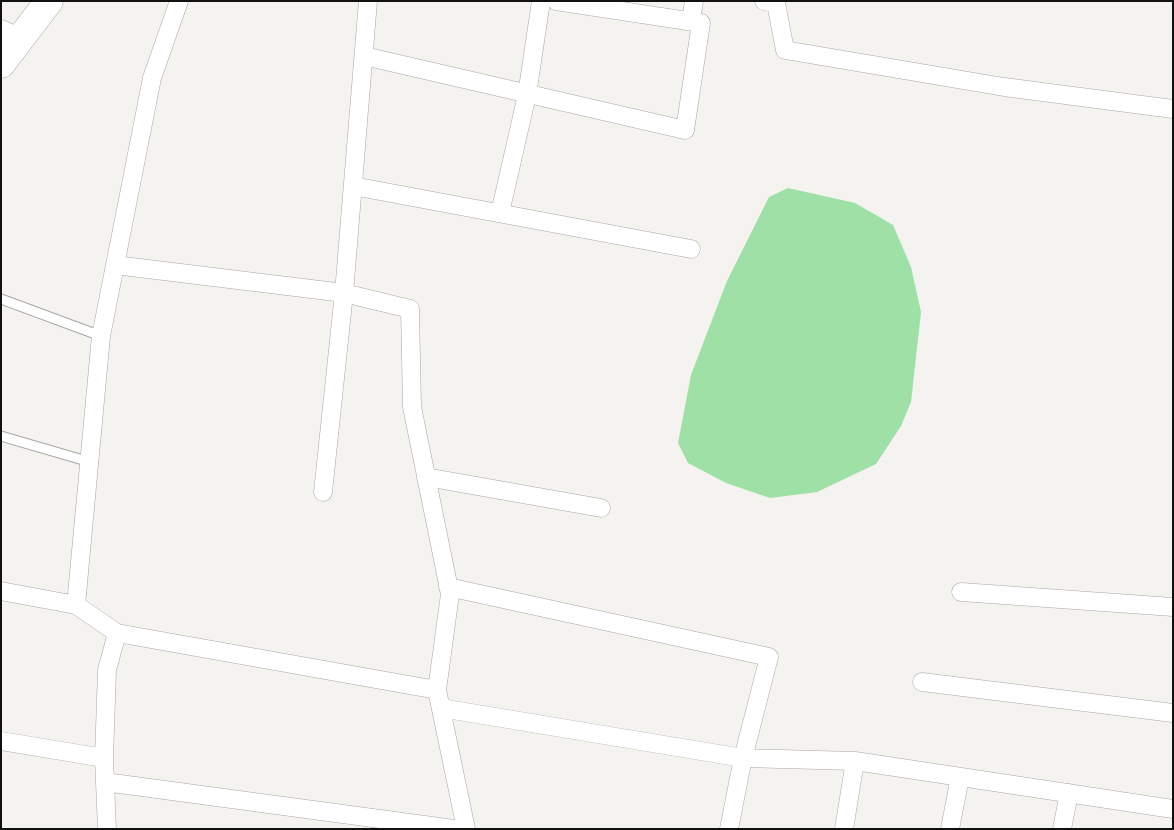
<!DOCTYPE html>
<html>
<head>
<meta charset="utf-8">
<style>
  body { margin:0 }
  #map { position:relative; width:1174px; height:830px; overflow:hidden; background:#f4f3f0; font-family:"Alegreya Sans",sans-serif }
  canvas { display:block }
  .frame { position:absolute; inset:0; border:2px solid #111110; pointer-events:none }
</style>
</head>
<body>
<div id="map">
<canvas width="1174" height="830"></canvas>
<div class="frame"></div>
</div>
<script>
const g = document.querySelector('canvas').getContext('2d');
g.lineJoin = 'round';
function fill(path, color) { g.fillStyle = color; g.fill(path, 'evenodd'); }
const toPath = rows => new Path2D(rows.map(r => 'M' + r).join(''));
function trace(path, color, width, dash) { g.strokeStyle = color; g.lineWidth = width; g.lineCap = dash ? 'butt' : 'round'; g.setLineDash(dash || []); g.stroke(path); }
fill(toPath([
  [788,188,855,203,893,225,911,267,921,312,911,402,901,426,876,464,817,492,770,498,726,483,688,463,678,443,691,375,727,281,769,197]
]), '#9ee0a5');
const service = toPath([
  [1,299,101,336],
  [1,436,90,462]
]);
const minor = toPath([
  [764,1,776,3,785,50,1004,87,1173,109],
  [691,21,694,1],
  [1,29,21,38],
  [364,56,685,130,701,23,556,1],
  [353,186,691,249],
  [500,213,527,95,541,1],
  [115,265,344,293,410,309,412,407,450,594,437,690,466,829],
  [426,477,601,508],
  [323,492,344,293,368,1],
  [448,587,769,657,743,758,729,829],
  [1,591,76,605,117,633,437,690],
  [961,592,1173,607],
  [76,605,101,336,152,78,179,1],
  [922,682,1173,713],
  [441,708,743,758,855,761,1173,809],
  [1,741,104,758],
  [105,782,454,829],
  [107,829,104,758,107,670,117,633],
  [844,829,855,761],
  [950,829,960,777],
  [1062,829,1069,793]
]);
const primary = toPath([
  [1,64,49,1]
]);
trace(service, '#a8a7a4', 11);
trace(minor, '#a8a7a4', 19);
trace(primary, '#a8a7a4', 29);
trace(service, '#fff', 9);
trace(minor, '#fff', 18);
trace(primary, '#fff', 28);
</script>
</body>
</html>
